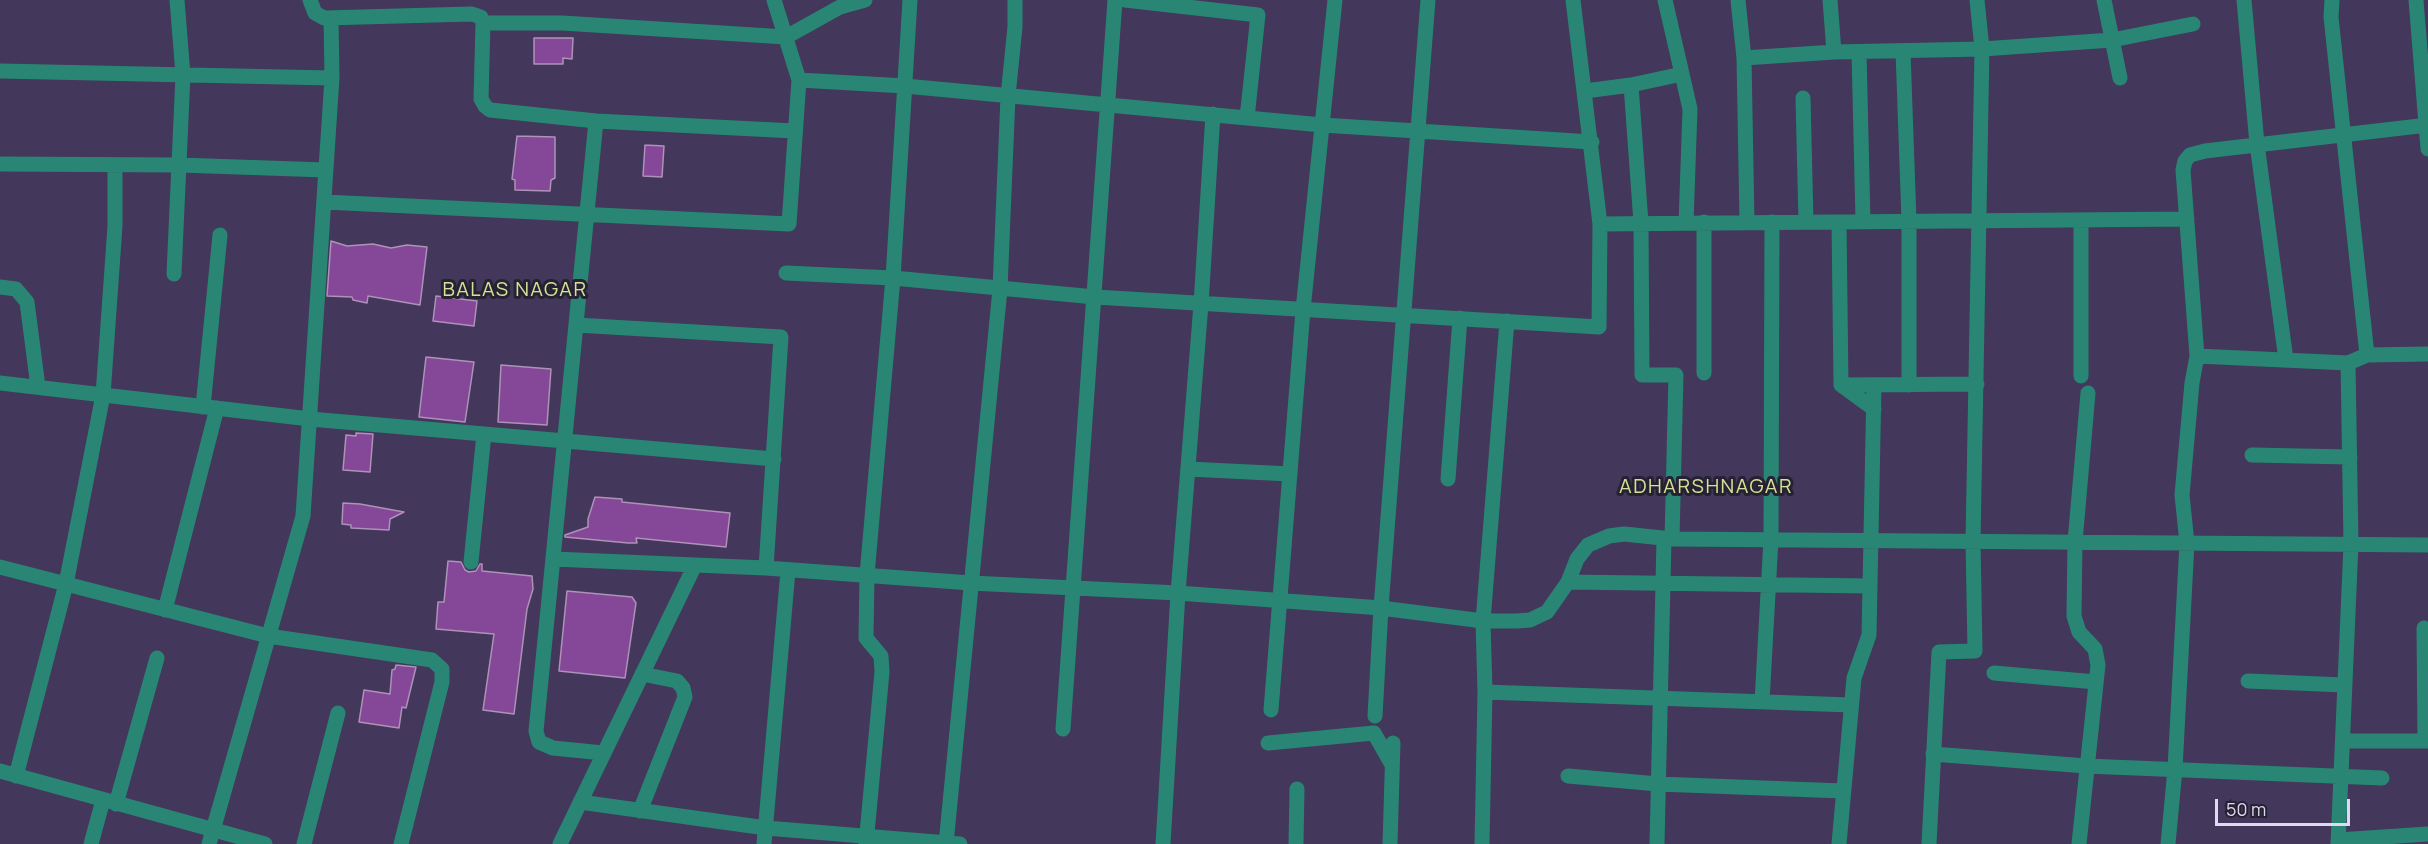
<!DOCTYPE html>
<html>
<head>
<meta charset="utf-8">
<style>
  body { margin:0 }
  #map { position:relative; width:2428px; height:844px; overflow:hidden; background:#43375b; font-family:Manrope,sans-serif }
  canvas { display:block }
  .scale { position:absolute; left:2215px; top:799px; width:135px; height:27px; box-sizing:border-box; border:3px solid #dfd9ef; border-top:0; padding-left:8px; font-size:18px; line-height:21px; white-space:nowrap; color:#dfd9ef; -webkit-text-stroke:4px #272233; paint-order:stroke }
</style>
</head>
<body>
<div id="map">
<canvas width="2428" height="844"></canvas>
<div class="scale">50 m</div>
</div>
<script>
const g = document.querySelector('canvas').getContext('2d');
g.lineJoin = 'round';
function fill(path, color) { g.fillStyle = color; g.fill(path, 'evenodd'); }
const toPath = rows => new Path2D(rows.map(r => 'M' + r).join(''));
function trace(path, color, width, dash) { g.strokeStyle = color; g.lineWidth = width; g.lineCap = dash ? 'butt' : 'round'; g.setLineDash(dash || []); g.stroke(path); }
function write(font, color, halo, rows, align = 'center') {
  g.font = font + ' Manrope,sans-serif'; g.lineWidth = 6; g.setLineDash([]); g.textBaseline = 'middle'; g.strokeStyle = halo; g.fillStyle = color; for (const [text, x, y, turn = 0] of rows) {
    g.save(); g.translate(x, y); g.rotate((+turn || 0) * Math.PI / 180); g.textAlign = isNaN(turn) ? turn : align; if (halo) g.strokeText(text, 0, 0); g.fillText(text, 0, 0); g.restore();
  }
}
const building = toPath([
  [534,38,573,38,572,59,563,58,563,64,534,64,534,38],
  [517,136,555,137,555,178,551,180,550,191,515,190,515,180,512,179,517,136],
  [645,145,664,146,662,177,643,176,645,145],
  [331,241,347,246,373,244,391,248,407,245,427,247,420,305,368,296,367,303,353,300,352,297,327,296,331,241],
  [436,296,477,301,474,326,433,321,436,296],
  [426,357,474,362,465,422,419,417,426,357],
  [501,365,551,369,547,425,498,422,501,365],
  [356,433,373,434,370,472,343,470,346,435,356,436,356,433],
  [595,497,622,499,622,502,730,513,726,547,636,538,637,543,628,543,565,537,565,535,588,527,588,519,595,497],
  [343,503,360,504,404,512,390,519,389,530,351,528,351,525,342,524,343,503],
  [448,561,461,562,465,570,469,572,476,571,480,564,482,564,482,571,532,576,533,589,527,609,514,714,483,710,494,634,436,629,438,602,444,602,448,561],
  [567,591,632,597,636,603,625,678,559,671,567,591],
  [396,665,416,667,406,708,402,707,399,728,359,722,364,690,390,694,392,670,395,669,396,665]
]);
fill(building, '#854798');
trace(building, '#ae92b7', 1.5);
trace(toPath([
  [310,0,315,13,324,18,472,14,481,17,483,23,481,99,485,106,490,110,596,121,795,131],
  [1125,0,1258,15,1247,118],
  [1738,0,1744,58,1747,222],
  [1830,0,1834,52],
  [2104,0,2120,78],
  [2244,0,2257,144,2286,360],
  [2332,0,2331,17,2367,355],
  [2416,0,2428,149],
  [483,23,562,23,786,37,840,7,865,0],
  [1903,51,1909,221,1909,385],
  [1859,52,1863,221],
  [1744,58,1834,52,1982,49,2112,40,2193,24],
  [0,71,332,78],
  [1682,74,1690,109,1686,223],
  [799,80,905,86,1322,125,1592,142],
  [1631,85,1641,223,1642,375,1676,375,1672,539],
  [1585,91,1631,85,1682,74,1665,0],
  [1803,98,1806,222],
  [596,121,536,731,539,742,553,748,603,753],
  [0,164,179,165,326,170],
  [324,202,789,224,799,80,774,0],
  [1839,222,1841,385,1977,384],
  [1600,224,2187,219],
  [786,273,893,278,1095,297,1599,327,1600,224,1573,0],
  [174,274,183,75,177,0],
  [0,287,16,289,27,302,38,387],
  [2197,356,2348,363,2367,355,2428,354],
  [1704,373,1704,222],
  [2081,376,2081,220],
  [0,383,310,419,774,459],
  [1841,385,1874,409],
  [203,407,220,235],
  [2252,455,2350,457],
  [1188,469,1290,474],
  [1448,479,1460,318],
  [553,559,695,565],
  [471,562,484,434],
  [0,567,268,636,432,660,442,669,442,682,401,844],
  [766,568,971,583,1178,593,1381,608,1483,621,1517,621,1530,620,1547,612,1568,582,1577,559,1588,545,1609,536,1624,534,1672,539,2428,545],
  [1568,582,1870,586],
  [165,610,217,408],
  [2424,628,2425,741],
  [1994,673,2096,682],
  [2248,681,2345,685],
  [1485,692,1851,705],
  [1762,702,1771,539,1772,222],
  [1271,710,1303,310,1335,0],
  [1375,716,1381,608,1428,0],
  [1063,729,1115,0],
  [2343,741,2428,741],
  [1268,743,1374,733,1391,763],
  [1933,754,2086,766,2382,778],
  [0,771,265,844],
  [16,776,66,584,103,395,115,226,115,165],
  [1568,776,1658,784,1843,791],
  [580,802,766,828,960,844],
  [116,804,157,658],
  [640,811,685,697,683,688,677,681,642,674],
  [2338,840,2428,834],
  [91,844,103,800],
  [209,844,303,516,332,78,331,18],
  [304,844,338,713],
  [560,844,695,565,766,568,781,337,576,325],
  [764,844,788,571],
  [866,844,882,672,881,656,866,638,867,575,893,278,910,0],
  [946,844,1000,289,1008,96,1015,27,1015,0],
  [1163,844,1178,593,1201,304,1213,114],
  [1296,844,1297,789],
  [1390,844,1393,743],
  [1482,844,1485,692,1483,621,1507,321],
  [1657,844,1664,539],
  [1839,844,1854,678,1869,635,1874,385],
  [1929,844,1939,652,1975,651,1973,541,1982,49,1977,0],
  [2079,844,2098,665,2095,649,2079,632,2074,616,2075,542,2088,393],
  [2168,844,2175,769,2187,543,2182,495,2192,383,2197,356,2183,170,2185,161,2190,155,2205,151,2428,125],
  [2338,844,2351,544,2348,363]
]), '#298674', 15);
g.letterSpacing = '1.5px';
write('20px', '#d3e296', '#272233', [
  ["BALAS NAGAR",515,290],
  ["ADHARSHNAGAR",1706,487]
]);
g.letterSpacing = '0px';
</script>
</body>
</html>
